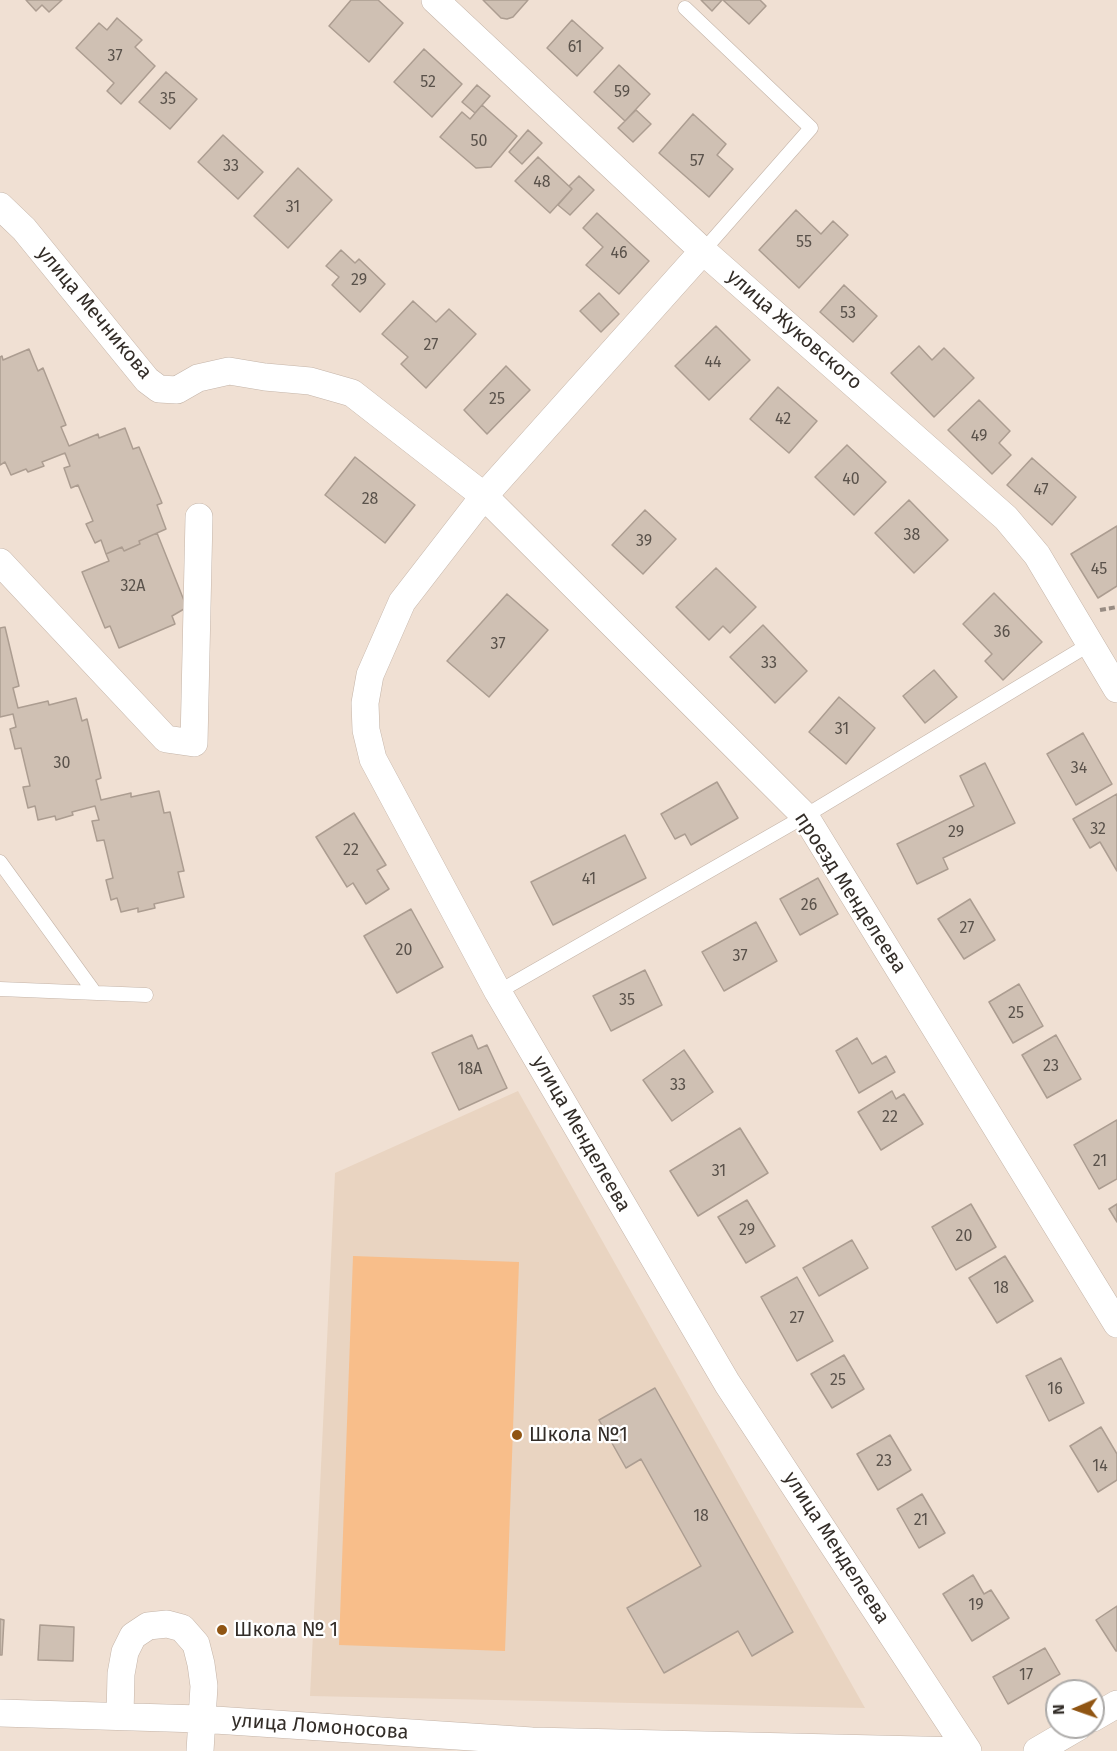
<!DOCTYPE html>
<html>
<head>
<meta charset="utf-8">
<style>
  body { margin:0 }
  #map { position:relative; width:1117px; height:1751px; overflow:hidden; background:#f0e0d3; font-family:"Fira Sans",sans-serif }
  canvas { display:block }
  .north { position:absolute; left:1045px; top:1679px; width:60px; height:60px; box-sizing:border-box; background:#fff; border:2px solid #adaba9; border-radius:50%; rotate:268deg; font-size:16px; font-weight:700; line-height:24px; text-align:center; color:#332d28 }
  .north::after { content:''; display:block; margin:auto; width:21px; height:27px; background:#905513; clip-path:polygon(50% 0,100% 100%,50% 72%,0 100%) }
</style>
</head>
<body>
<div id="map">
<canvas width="1117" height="1751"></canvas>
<div class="north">N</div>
</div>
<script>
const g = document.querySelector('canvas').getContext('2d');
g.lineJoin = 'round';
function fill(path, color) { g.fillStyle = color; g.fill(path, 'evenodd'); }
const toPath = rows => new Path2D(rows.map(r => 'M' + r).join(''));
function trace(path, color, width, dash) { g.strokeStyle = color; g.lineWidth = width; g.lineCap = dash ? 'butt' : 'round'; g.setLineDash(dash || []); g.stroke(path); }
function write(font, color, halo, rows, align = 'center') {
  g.font = font + ' "Fira Sans",sans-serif'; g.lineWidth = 4.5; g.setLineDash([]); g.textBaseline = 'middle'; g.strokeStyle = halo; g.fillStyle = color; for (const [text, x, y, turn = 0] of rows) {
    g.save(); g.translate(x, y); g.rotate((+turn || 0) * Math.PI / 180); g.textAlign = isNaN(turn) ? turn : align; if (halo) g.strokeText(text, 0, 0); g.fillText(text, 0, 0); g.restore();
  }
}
fill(toPath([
  [518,1091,865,1708,310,1696,335,1173]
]), '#e9d4c1');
fill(toPath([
  [353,1256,519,1262,505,1651,339,1645]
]), '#f8be8a');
const building = toPath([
  [26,0,62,0,49,12,42,5,36,11,26,0],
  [351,0,378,0,403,23,369,62,329,26,351,0],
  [483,0,528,0,513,17,507,19,501,18,483,0],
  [701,0,722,0,712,11,701,0],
  [723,0,760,0,766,6,749,24,723,0],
  [117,18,142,40,135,47,155,66,121,104,107,91,114,83,76,48,99,23,107,30,117,18],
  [572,20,603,48,577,76,547,48,572,20],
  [424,49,462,84,432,117,394,82,424,49],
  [619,65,650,94,625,121,594,92,619,65],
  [166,72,197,99,170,129,139,102,166,72],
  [477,85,490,96,475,113,462,102,477,85],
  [482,105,517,136,491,167,476,168,440,137,462,112,470,119,482,105],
  [636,110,651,124,633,142,618,128,636,110],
  [693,114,726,144,717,155,733,169,709,197,659,153,693,114],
  [528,130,542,143,522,164,509,152,528,130],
  [223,135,263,172,238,199,198,162,223,135],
  [538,157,572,189,550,213,515,181,538,157],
  [298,168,332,200,288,248,254,216,298,168],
  [579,176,594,190,570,215,558,205,572,189,569,186,579,176],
  [796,210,821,234,833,221,848,235,799,288,759,250,796,210],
  [597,213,649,261,619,294,586,265,603,247,583,228,597,213],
  [341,250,355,263,359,259,385,284,360,312,332,285,339,277,326,266,341,250],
  [844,285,877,316,853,342,820,312,844,285],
  [599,293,619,314,601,332,580,311,599,293],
  [413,301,436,322,449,309,476,334,426,388,401,364,408,357,382,334,413,301],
  [716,326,750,360,709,400,675,366,716,326],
  [919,346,932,360,944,348,974,378,934,417,891,373,919,346],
  [29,349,38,371,43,368,66,425,61,427,69,446,98,434,99,438,125,428,133,449,139,447,162,503,157,505,166,529,139,541,140,544,124,551,122,547,106,554,101,540,95,543,86,524,93,521,78,485,71,488,64,468,70,466,65,453,42,462,44,466,28,472,26,469,11,475,5,462,0,465,0,357,2,356,3,360,29,349],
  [506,366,530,390,487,434,464,410,506,366],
  [778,387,817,421,789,453,750,419,778,387],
  [979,400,1010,431,999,443,1011,455,992,474,948,430,979,400],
  [847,445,886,482,854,515,815,477,847,445],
  [355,457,415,505,385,543,325,495,355,457],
  [1032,458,1076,497,1052,525,1007,485,1032,458],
  [909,500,948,540,914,573,875,533,909,500],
  [645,510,676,539,643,574,612,545,645,510],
  [1117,526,1117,586,1098,598,1071,554,1117,526],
  [157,533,185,603,184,609,172,616,175,624,119,648,110,626,105,628,82,572,109,561,106,554,122,547,124,551,140,544,139,541,157,533],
  [716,568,756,607,730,633,723,626,709,640,676,607,716,568],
  [994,593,1042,642,1003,680,985,661,992,654,963,624,994,593],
  [507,594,548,630,489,697,447,661,507,594],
  [763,625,807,671,775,703,730,657,763,625],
  [5,627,19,686,13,688,18,708,48,701,49,705,76,698,82,721,87,719,101,778,96,780,101,800,131,793,131,797,159,791,164,813,170,812,184,871,178,872,184,897,154,904,155,908,138,912,138,908,121,912,117,898,111,900,106,880,113,878,104,840,97,841,92,821,99,820,95,806,72,812,73,815,56,820,55,816,38,820,35,806,28,808,23,787,30,786,21,748,15,749,10,729,16,727,13,714,0,717,0,628,5,627],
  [934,670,957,697,925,723,903,696,934,670],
  [839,697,875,728,846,764,809,732,839,697],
  [1083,733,1112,784,1076,805,1047,754,1083,733],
  [985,763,1015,823,943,858,948,869,917,884,897,844,974,806,960,776,985,763],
  [717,782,738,818,691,845,685,834,675,839,661,814,717,782],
  [1117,794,1117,871,1100,842,1090,848,1073,819,1117,794],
  [354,813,386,865,377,870,389,889,366,904,353,883,347,887,316,837,354,813],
  [625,835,646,878,553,925,531,882,625,835],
  [818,878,838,914,800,935,780,899,818,878],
  [970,899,995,940,964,959,938,919,970,899],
  [411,909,443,967,397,993,364,936,411,909],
  [756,922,777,961,724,991,702,952,756,922],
  [645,970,662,1005,611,1031,593,996,645,970],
  [1019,984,1043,1026,1013,1043,989,1002,1019,984],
  [472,1035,478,1049,487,1045,507,1088,459,1110,432,1053,472,1035],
  [1056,1035,1081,1079,1047,1098,1022,1055,1056,1035],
  [857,1038,872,1064,886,1056,895,1072,859,1093,836,1051,857,1038],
  [684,1050,713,1092,672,1121,643,1080,684,1050],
  [892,1091,896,1099,904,1094,923,1124,881,1150,858,1112,892,1091],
  [1117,1120,1117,1179,1099,1189,1074,1145,1117,1120],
  [740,1128,768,1173,698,1216,670,1171,740,1128],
  [747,1200,775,1246,746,1263,718,1217,747,1200],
  [971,1204,996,1247,956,1270,932,1227,971,1204],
  [1117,1204,1117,1222,1109,1209,1117,1204],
  [852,1240,868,1268,819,1296,803,1268,852,1240],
  [1005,1256,1033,1301,997,1323,969,1278,1005,1256],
  [797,1277,833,1341,797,1361,761,1297,797,1277],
  [844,1355,864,1389,832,1408,811,1374,844,1355],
  [1061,1358,1084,1403,1049,1421,1026,1376,1061,1358],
  [655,1388,793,1632,752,1656,738,1631,664,1673,627,1608,701,1566,641,1459,626,1468,599,1420,655,1388],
  [1101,1427,1117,1454,1117,1480,1098,1492,1070,1446,1101,1427],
  [890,1435,911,1470,878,1490,857,1454,890,1435],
  [922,1494,945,1533,919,1548,897,1509,922,1494],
  [973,1575,984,1594,991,1590,1009,1618,972,1641,943,1594,973,1575],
  [1117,1606,1117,1651,1116,1651,1096,1620,1117,1606],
  [0,1619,4,1620,2,1655,0,1655,0,1619],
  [40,1625,74,1627,73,1661,38,1660,40,1625],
  [1045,1648,1060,1674,1008,1704,993,1677,1045,1648]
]);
fill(building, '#cfc0b3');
trace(building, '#ac9d91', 1.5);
const lane = toPath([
  [685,8,811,128,703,251],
  [0,862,95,993],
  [0,989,146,995],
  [498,992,805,816,1090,644]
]);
const street = toPath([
  [435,0,703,251,1006,518,1037,555,1117,689],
  [0,206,24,229,147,380,159,389,177,390,198,378,229,371,265,377,310,381,352,393,484,496,805,816,1117,1324],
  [703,251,484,496,402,602,370,675,365,703,366,730,373,759,498,992,727,1383,968,1751],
  [0,562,166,739,194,743,199,517],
  [0,1713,200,1719,532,1741,964,1751],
  [120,1716,121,1674,125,1652,133,1636,148,1626,167,1624,182,1628,196,1644,201,1664,204,1686,200,1751],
  [1093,1718,1117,1704],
  [1037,1751,1078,1727]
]);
trace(lane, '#c4b4a8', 15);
trace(street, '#c4b4a8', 28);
trace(toPath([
  [1100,610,1117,607]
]), '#988c83', 4, [6, 3]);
trace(lane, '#fff', 14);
trace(street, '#fff', 27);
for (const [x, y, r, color] of [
  [517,1435,6,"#905513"],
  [222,1630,6,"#905513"]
]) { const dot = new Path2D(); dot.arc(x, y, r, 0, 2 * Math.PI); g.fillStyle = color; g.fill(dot); trace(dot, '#fff', 2); }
write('16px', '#5a524b', null, [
  ["61",575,48],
  ["37",115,57],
  ["52",428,83],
  ["59",622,93],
  ["35",168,100],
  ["50",479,142],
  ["57",697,162],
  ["33",231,167],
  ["48",542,183],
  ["31",293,208],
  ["55",804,243],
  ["46",619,254],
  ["29",359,281],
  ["53",848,314],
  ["27",431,346],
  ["44",713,363],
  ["25",497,400],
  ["42",783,420],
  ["49",979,437],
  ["40",851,480],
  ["47",1041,491],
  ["28",370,500],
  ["38",912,536],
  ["39",644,542],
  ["45",1099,570],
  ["32А",133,587],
  ["36",1002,633],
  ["37",498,645],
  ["33",769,664],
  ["31",842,730],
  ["30",62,764],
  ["34",1079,769],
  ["32",1098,830],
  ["29",956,833],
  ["22",351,851],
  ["41",589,880],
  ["26",809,906],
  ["27",967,929],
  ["20",404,951],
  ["37",740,957],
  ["35",627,1001],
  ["25",1016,1014],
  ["23",1051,1067],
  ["18А",470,1070],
  ["33",678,1086],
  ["22",890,1118],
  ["21",1100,1162],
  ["31",719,1172],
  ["29",747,1231],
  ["20",964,1237],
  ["18",1001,1289],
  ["27",797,1319],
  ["25",838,1381],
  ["16",1055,1390],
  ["23",884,1462],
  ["14",1100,1467],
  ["18",701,1517],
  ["21",921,1521],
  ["19",976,1606],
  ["17",1026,1676]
]);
write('20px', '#332d28', '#fff', [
  ["улица Мечникова",94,313,50],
  ["улица Жуковского",794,330,41],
  ["проезд Менделеева",850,893,57],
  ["улица Менделеева",581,1134,60],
  ["улица Менделеева",836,1548,57],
  ["улица Ломоносова",320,1727,4]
]);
write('20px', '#332d28', '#fff', [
  ["Школа №1",529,1435],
  ["Школа № 1",234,1630]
], 'left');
</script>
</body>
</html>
